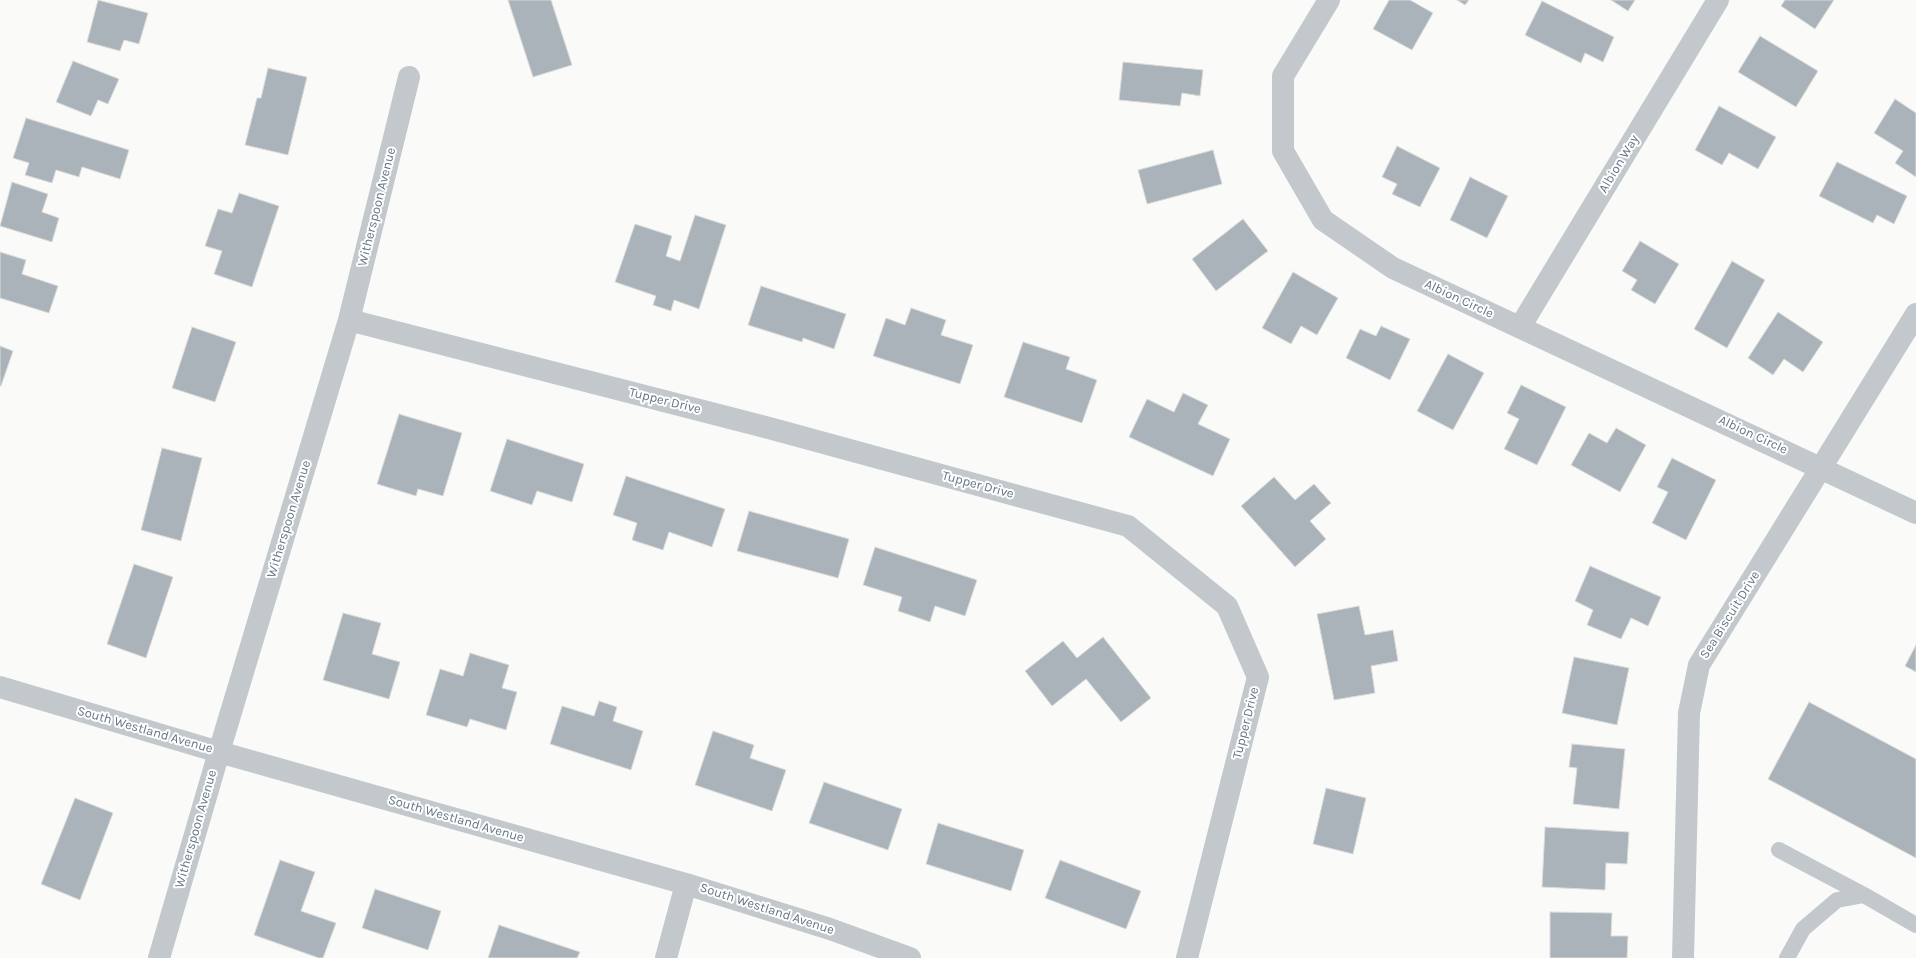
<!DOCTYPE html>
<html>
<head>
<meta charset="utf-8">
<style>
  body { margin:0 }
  canvas { display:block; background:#fafaf8 }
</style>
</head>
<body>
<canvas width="1916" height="958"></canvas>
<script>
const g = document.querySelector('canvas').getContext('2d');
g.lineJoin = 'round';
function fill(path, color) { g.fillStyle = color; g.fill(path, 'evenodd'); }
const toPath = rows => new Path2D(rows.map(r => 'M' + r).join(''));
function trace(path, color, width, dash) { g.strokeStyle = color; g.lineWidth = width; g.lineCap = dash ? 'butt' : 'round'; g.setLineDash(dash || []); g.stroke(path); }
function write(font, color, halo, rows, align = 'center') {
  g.font = font + ' Karla,sans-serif'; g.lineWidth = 4; g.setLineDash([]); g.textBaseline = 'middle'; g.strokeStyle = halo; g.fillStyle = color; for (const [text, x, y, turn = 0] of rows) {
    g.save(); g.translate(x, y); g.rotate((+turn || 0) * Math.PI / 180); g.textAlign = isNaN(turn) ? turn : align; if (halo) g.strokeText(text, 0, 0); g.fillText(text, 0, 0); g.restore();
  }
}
const building = toPath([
  [98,0,148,13,139,44,124,40,120,51,87,42,98,0],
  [508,0,551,0,572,65,533,77,508,0],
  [1389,0,1410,0,1433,13,1412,50,1373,29,1389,0],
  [1457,0,1469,0,1465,5,1457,0],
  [1611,0,1635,0,1628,11,1611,0],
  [1785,0,1834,0,1815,29,1781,6,1785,0],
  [1542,1,1614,37,1603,62,1585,53,1581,63,1525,35,1542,1],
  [1760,36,1818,71,1796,107,1738,72,1760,36],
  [73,61,119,79,108,104,98,100,91,116,56,102,73,61],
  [1123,62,1203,70,1200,96,1182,93,1180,106,1119,100,1123,62],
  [268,68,307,77,288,155,245,145,257,98,261,98,268,68],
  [1895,99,1916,113,1916,177,1895,163,1903,151,1874,133,1895,99],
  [1719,106,1776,137,1758,169,1729,153,1722,165,1695,150,1719,106],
  [26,118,129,150,120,179,82,167,79,177,56,170,52,183,25,175,29,163,13,158,26,118],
  [1397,146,1440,168,1420,207,1392,194,1397,184,1382,177,1397,146],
  [1213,150,1222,184,1147,204,1138,170,1213,150],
  [1837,162,1907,196,1894,224,1877,215,1873,223,1819,196,1837,162],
  [1470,177,1508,196,1487,238,1450,220,1470,177],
  [12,182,48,194,42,212,59,218,52,242,0,226,12,182],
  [239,193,279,206,252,287,214,274,222,251,205,246,218,209,232,213,239,193],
  [695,215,726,225,699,309,674,300,671,311,653,305,656,296,615,282,635,224,672,236,666,256,680,261,695,215],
  [1243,219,1268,251,1216,291,1192,259,1243,219],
  [1640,241,1679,264,1655,304,1631,290,1637,280,1622,271,1640,241],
  [0,252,26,260,22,274,58,286,49,313,0,298,0,252],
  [1732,261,1765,280,1727,348,1694,329,1732,261],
  [1293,272,1338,298,1317,335,1301,326,1291,344,1262,328,1293,272],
  [761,286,846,314,834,349,803,338,802,342,748,325,761,286],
  [911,308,946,320,941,335,973,345,960,384,873,356,886,318,905,325,911,308],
  [1778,312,1823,342,1803,372,1784,359,1773,375,1748,358,1778,312],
  [1381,326,1410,339,1390,380,1346,358,1360,329,1376,336,1381,326],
  [192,327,236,342,215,402,172,388,192,327],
  [1023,342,1070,357,1066,369,1097,380,1082,423,1004,397,1023,342],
  [0,346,13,351,1,386,0,386,0,346],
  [1448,354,1484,373,1453,430,1417,411,1448,354],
  [1521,385,1566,407,1537,465,1504,449,1519,419,1507,413,1521,385],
  [1183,393,1208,405,1198,424,1230,439,1213,476,1129,437,1147,399,1174,412,1183,393],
  [399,414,462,433,443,496,418,489,416,496,377,484,399,414],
  [1616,428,1646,445,1620,492,1571,465,1589,433,1607,443,1616,428],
  [507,439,584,464,572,502,537,491,532,505,490,491,507,439],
  [162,448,202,458,181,541,141,530,162,448],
  [1672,458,1716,480,1686,540,1652,523,1668,492,1657,487,1672,458],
  [626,476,725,509,712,547,669,532,663,550,632,540,637,523,613,515,626,476],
  [1274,477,1295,500,1314,484,1331,503,1310,521,1326,539,1295,567,1241,506,1274,477],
  [749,511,849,539,838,578,737,551,749,511],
  [875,547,977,580,965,616,935,606,930,622,898,611,902,597,863,585,875,547],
  [134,564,173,577,146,658,107,644,134,564],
  [1590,566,1661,597,1648,626,1631,618,1621,639,1587,625,1593,610,1575,601,1590,566],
  [1359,606,1365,635,1393,630,1398,661,1371,666,1375,693,1334,700,1317,614,1359,606],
  [343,613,381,623,372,654,400,662,389,699,323,680,343,613],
  [1103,637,1151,698,1121,722,1086,679,1052,706,1025,671,1063,641,1077,658,1103,637],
  [1916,645,1916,672,1905,666,1916,645],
  [470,653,509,665,502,688,517,692,506,730,470,719,467,727,426,715,440,669,463,676,470,653],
  [1574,657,1629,668,1617,725,1562,713,1574,657],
  [599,701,617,707,613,721,643,731,631,770,550,744,562,706,594,716,599,701],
  [1809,702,1916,759,1916,858,1768,779,1809,702],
  [713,731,754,745,750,758,786,770,772,811,695,785,713,731],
  [1572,744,1625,749,1619,809,1573,804,1577,768,1569,767,1572,744],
  [824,782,902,809,888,850,809,823,824,782],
  [1326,788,1366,798,1353,854,1313,844,1326,788],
  [75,798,113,813,80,900,41,884,75,798],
  [938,823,1024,850,1011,891,926,864,938,823],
  [1545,827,1629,832,1627,864,1606,863,1605,890,1542,887,1545,827],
  [280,860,315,872,301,911,336,923,323,958,319,958,254,935,280,860],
  [1060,860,1141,891,1126,929,1045,898,1060,860],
  [375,889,441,911,428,950,362,928,375,889],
  [1550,912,1612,913,1611,936,1628,936,1627,958,1550,958,1550,912],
  [499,925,580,952,577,958,488,958,499,925]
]);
fill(building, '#aab3b9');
trace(building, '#dcdcda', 1);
trace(toPath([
  [1779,850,1864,895],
  [1787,958,1803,929,1837,900,1864,895,1916,925]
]), '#c3c8cc', 16);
trace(toPath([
  [1329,0,1283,76,1283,151,1323,220,1393,268,1916,513],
  [349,320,769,428,1128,526,1227,606,1258,677,1187,958],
  [1520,327,1718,0],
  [0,687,219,752,686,884,830,929,910,958],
  [159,958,219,752,349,320,409,77],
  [666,958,686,884],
  [1683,958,1689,713,1699,665,1916,314]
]), '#c3c8cc', 22);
write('13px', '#657683', '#fff', [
  ["Albion Way",1619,164,-59],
  ["Witherspoon Avenue",377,207,-76],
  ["Albion Circle",1459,299,25],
  ["Tupper Drive",665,401,14],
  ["Albion Circle",1753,435,25],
  ["Tupper Drive",978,485,15],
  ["Witherspoon Avenue",289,519,-73],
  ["Sea Biscuit Drive",1730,615,-58],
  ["Tupper Drive",1246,723,-76],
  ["South Westland Avenue",145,730,16],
  ["South Westland Avenue",456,819,16],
  ["Witherspoon Avenue",196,829,-74],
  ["South Westland Avenue",767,909,18]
]);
</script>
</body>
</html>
